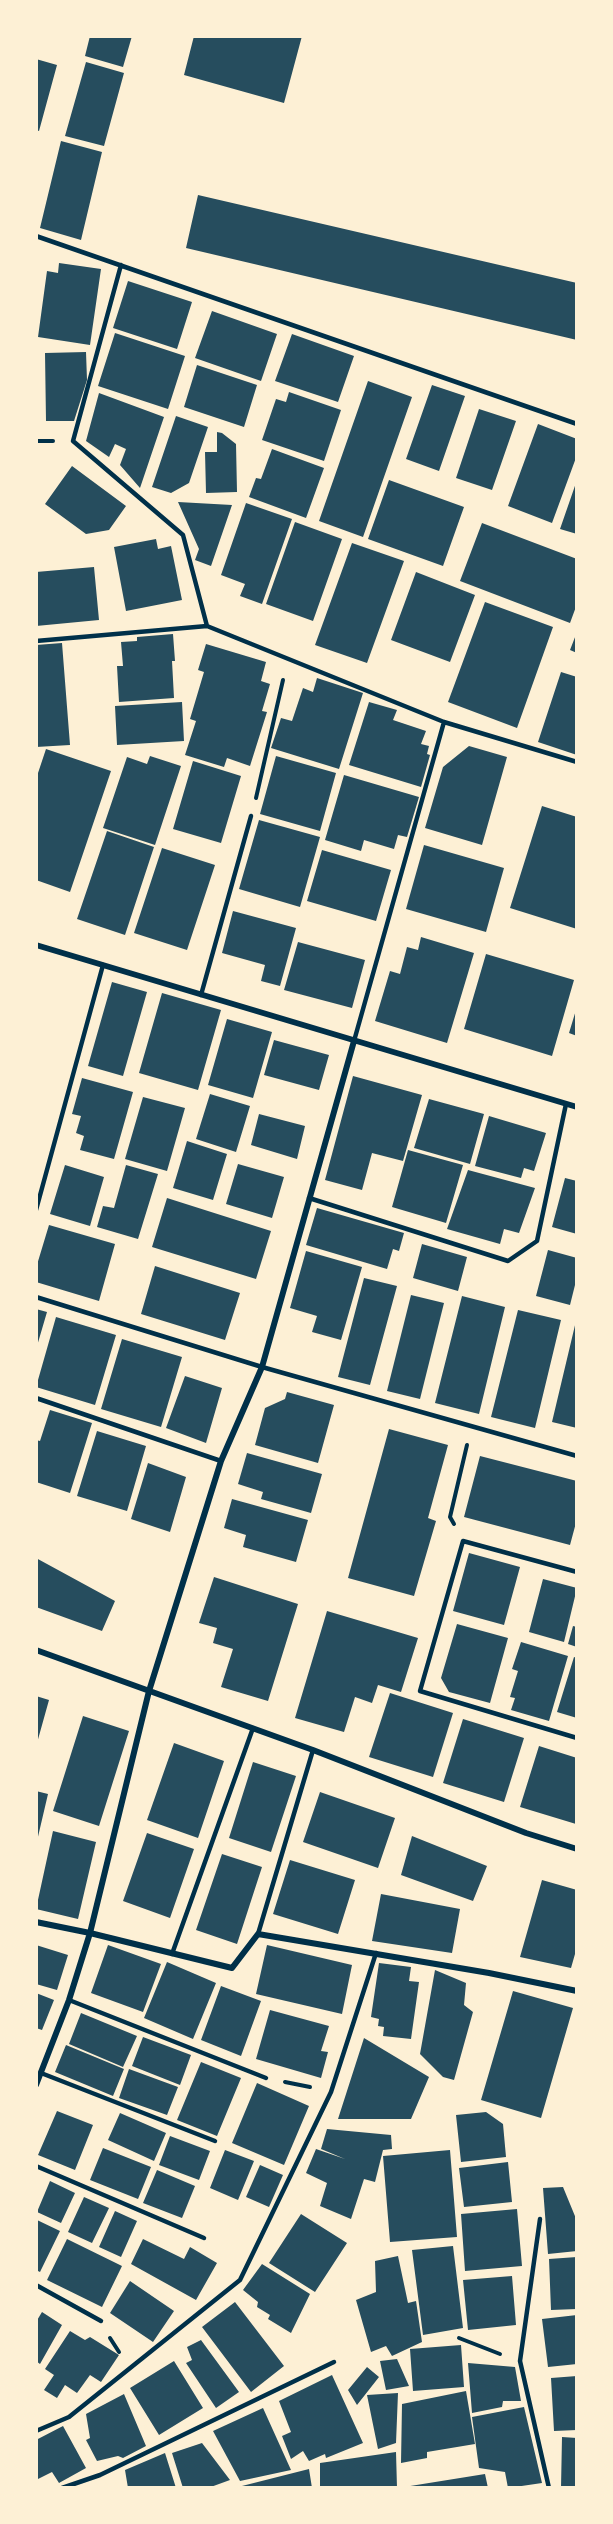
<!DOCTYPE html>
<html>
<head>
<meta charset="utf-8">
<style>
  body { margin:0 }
  #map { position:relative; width:613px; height:2524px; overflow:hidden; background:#fdf0d5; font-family:Roboto,sans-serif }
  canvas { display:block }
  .frame { position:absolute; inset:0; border:38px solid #fdf0d5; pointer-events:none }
</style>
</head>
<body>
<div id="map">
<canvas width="613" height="2524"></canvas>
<div class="frame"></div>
</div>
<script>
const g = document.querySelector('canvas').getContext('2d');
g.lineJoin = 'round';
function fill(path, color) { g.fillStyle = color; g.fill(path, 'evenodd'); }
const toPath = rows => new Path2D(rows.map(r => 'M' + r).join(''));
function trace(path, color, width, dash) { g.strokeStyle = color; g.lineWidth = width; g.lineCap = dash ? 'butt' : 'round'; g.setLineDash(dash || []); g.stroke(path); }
fill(toPath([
  [90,36,132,36,123,67,85,56],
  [194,36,302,36,284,103,184,75],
  [36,59,57,65,39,131,36,130],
  [86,62,124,73,104,146,65,136],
  [61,141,102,152,81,240,40,228],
  [198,195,577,283,577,340,186,248],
  [59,263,101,269,90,345,38,337,47,271,58,273],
  [128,281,192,302,177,349,113,328],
  [212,311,277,334,261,381,195,358],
  [115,333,185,356,168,409,98,386],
  [292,334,354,356,338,402,275,381],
  [86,352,87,380,74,421,46,421,45,353],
  [197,365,257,385,244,427,184,407],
  [368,381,412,397,363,537,319,521],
  [432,385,465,396,439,471,406,459],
  [289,392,341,410,324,461,262,440,276,399,286,402],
  [99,393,164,417,140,488,120,465,126,449,115,444,109,457,86,441],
  [479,409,516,421,492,490,456,478],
  [176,416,208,427,189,483,171,493,152,487],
  [538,424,577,439,577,455,552,523,508,506],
  [217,432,222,433,236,444,237,492,206,493,205,452,217,452],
  [272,449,324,468,306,518,249,497,256,478,261,479],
  [72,466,126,506,109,530,86,534,45,504],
  [389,480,464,507,443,566,368,539],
  [577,480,577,534,560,529],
  [178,502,232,505,211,566,195,560,199,549],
  [246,503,292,519,262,604,240,596,245,584,221,575],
  [295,522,342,539,313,621,266,604],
  [482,523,577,559,577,604,570,623,460,581],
  [156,539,158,549,171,546,182,600,126,611,114,547],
  [352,543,404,561,367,663,315,645],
  [94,567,99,620,36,626,36,572],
  [416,572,475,595,450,662,391,640],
  [485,602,553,627,517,728,448,702],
  [577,632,577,653,570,650],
  [173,634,175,661,172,661,174,698,119,702,117,666,123,666,121,642,137,641,137,637],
  [62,643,70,745,36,747,36,645],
  [206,644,266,662,261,681,270,684,262,711,267,712,250,766,227,758,224,767,185,755,196,721,190,719,204,672,198,670],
  [561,672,577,677,577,755,538,742],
  [317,678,363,693,339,769,271,748,281,718,292,721,303,688,313,692],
  [182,702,184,741,117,745,115,706],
  [369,702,397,710,393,720,426,731,421,744,429,746,427,754,430,755,421,787,349,765],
  [469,746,507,757,482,845,425,828,443,767],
  [46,749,111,771,70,892,36,880,36,779],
  [150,756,181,766,155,845,103,828,127,757,147,764],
  [276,756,336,773,320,831,260,814],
  [193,761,241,776,221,843,173,829],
  [344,775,419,797,407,837,398,835,394,849,364,840,361,851,325,840],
  [542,806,577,817,577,929,510,908],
  [259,820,320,837,300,907,239,889],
  [107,831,154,847,125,935,77,919],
  [424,845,504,868,486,932,406,909],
  [162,848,215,865,187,950,134,933],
  [322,850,391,870,376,921,307,901],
  [233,911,296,928,280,986,261,981,265,965,222,953],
  [421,937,474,953,447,1043,375,1021,390,971,400,974,407,947,418,950],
  [298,942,365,960,352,1008,284,990],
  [486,954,574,980,552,1056,464,1029],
  [112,982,147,992,123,1076,88,1066],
  [162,993,221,1010,198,1090,139,1073],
  [576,1010,577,1010,577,1036,569,1033],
  [227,1019,272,1032,253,1098,208,1085],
  [274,1040,329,1055,319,1090,264,1075],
  [353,1076,422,1095,403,1161,372,1153,362,1190,325,1180],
  [82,1078,133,1092,114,1159,80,1150,84,1136,76,1133,81,1116,72,1114],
  [210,1094,250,1106,236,1152,196,1139],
  [143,1097,185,1108,167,1171,125,1159],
  [429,1099,484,1114,470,1164,414,1148],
  [259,1114,305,1126,297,1159,251,1145],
  [489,1116,546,1133,534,1171,524,1168,521,1178,475,1166],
  [187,1141,227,1154,213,1200,173,1188],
  [408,1150,463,1165,446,1223,392,1207],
  [238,1164,284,1177,272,1218,226,1204],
  [65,1165,104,1177,90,1226,50,1214],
  [126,1165,158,1174,138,1239,97,1227,103,1206,114,1208],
  [468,1170,535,1188,519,1233,504,1229,500,1244,447,1229],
  [565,1178,577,1181,577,1234,552,1227],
  [167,1198,271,1231,256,1279,152,1247],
  [317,1208,404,1233,399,1251,393,1249,387,1269,306,1245],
  [49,1225,115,1244,99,1301,36,1282,36,1268],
  [422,1244,467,1257,458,1291,413,1278],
  [548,1250,577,1258,577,1277,570,1305,536,1296],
  [306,1251,362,1267,341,1340,312,1332,317,1316,290,1308],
  [155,1266,240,1293,225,1340,141,1314],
  [364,1278,397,1286,370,1385,338,1377],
  [411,1295,444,1303,420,1399,387,1391],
  [462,1296,505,1307,479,1414,435,1403],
  [36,1309,47,1312,37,1346,36,1346],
  [518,1310,561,1320,535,1428,491,1417],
  [56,1317,116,1335,95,1405,36,1387],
  [576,1321,577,1321,577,1428,552,1422],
  [122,1339,182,1357,161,1427,101,1409],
  [185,1376,222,1388,206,1443,166,1428],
  [287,1392,334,1405,318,1463,255,1445,265,1408,285,1399],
  [50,1410,92,1423,70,1493,36,1482,36,1440,40,1441],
  [389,1429,448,1445,428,1518,436,1521,414,1596,348,1578],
  [97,1431,146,1446,127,1511,77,1496],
  [247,1453,322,1474,311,1513,261,1499,263,1492,238,1484],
  [480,1456,577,1481,577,1519,570,1545,464,1517],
  [148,1463,186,1477,170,1532,131,1519],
  [232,1499,308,1520,296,1562,243,1547,246,1535,224,1528],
  [469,1553,520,1567,504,1625,453,1611],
  [36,1558,115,1601,102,1631,36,1607],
  [214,1577,298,1604,268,1701,221,1687,233,1649,213,1643,217,1628,199,1623],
  [543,1579,577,1588,564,1642,529,1632],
  [327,1611,418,1638,401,1692,378,1685,372,1703,355,1697,344,1732,295,1718],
  [457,1624,508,1638,490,1703,449,1692,441,1678],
  [573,1626,577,1627,577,1647,568,1644],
  [521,1642,568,1656,549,1721,511,1710,515,1698,510,1697,518,1671,512,1669],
  [574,1657,577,1658,577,1718,557,1712],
  [390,1693,453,1713,433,1777,369,1757],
  [36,1696,49,1700,37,1743,36,1743],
  [83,1716,129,1731,99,1826,53,1811],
  [463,1719,524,1738,504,1802,443,1783],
  [174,1743,224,1761,198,1838,147,1820],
  [539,1746,577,1758,576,1824,520,1807],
  [253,1762,296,1776,271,1852,229,1838],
  [36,1791,48,1794,37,1841,36,1841],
  [320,1792,395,1818,378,1868,303,1842],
  [53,1831,96,1842,78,1919,36,1909],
  [147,1833,194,1849,170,1918,123,1901],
  [412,1836,487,1866,473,1901,401,1875],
  [222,1854,262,1867,237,1944,196,1930],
  [290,1860,355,1880,338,1934,273,1914],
  [542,1880,577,1890,577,1947,571,1968,520,1957],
  [381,1894,460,1909,452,1953,372,1941],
  [36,1945,68,1955,57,1990,36,1984],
  [108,1945,161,1964,143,2012,91,1993],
  [267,1945,352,1965,342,2014,256,1994],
  [167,1962,216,1983,193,2039,144,2018],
  [379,1963,411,1967,409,1981,419,1982,411,2039,383,2036,384,2027,378,2026,379,2019,371,2017],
  [435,1970,466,1983,464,2005,473,2012,454,2080,443,2077,420,2054],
  [221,1986,261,2001,241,2056,201,2040],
  [513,1991,573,2008,541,2118,481,2100],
  [36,1993,54,2000,42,2030,36,2028],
  [270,2010,329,2026,321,2051,328,2052,321,2078,256,2059],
  [81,2013,137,2036,123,2067,69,2044],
  [143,2037,191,2055,180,2085,132,2066],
  [364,2038,429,2077,411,2119,338,2119],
  [66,2045,124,2069,113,2096,55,2072],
  [201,2062,241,2078,217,2136,177,2120],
  [129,2069,178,2087,167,2115,119,2098],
  [257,2083,309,2106,284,2165,232,2143],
  [57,2111,93,2125,75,2170,38,2155],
  [486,2112,503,2124,506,2157,461,2162,456,2115],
  [120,2113,166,2133,154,2161,108,2140],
  [327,2129,391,2135,392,2149,383,2150,375,2182,364,2179,351,2219,320,2206,327,2183,306,2173,316,2149,345,2159,321,2149],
  [170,2136,210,2151,199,2180,159,2165],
  [103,2148,151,2167,138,2199,90,2180],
  [225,2150,254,2161,238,2200,210,2188],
  [450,2150,457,2237,390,2242,383,2156],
  [508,2162,512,2202,464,2207,459,2168],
  [260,2165,283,2175,269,2207,246,2197],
  [157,2170,195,2186,182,2218,143,2203],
  [50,2181,75,2193,61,2223,37,2212],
  [563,2187,577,2221,577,2251,548,2254,543,2188],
  [84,2197,109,2208,92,2243,68,2232],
  [517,2209,522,2266,465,2271,461,2214],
  [115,2211,137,2221,121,2257,99,2247],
  [301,2214,347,2243,315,2292,269,2263],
  [37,2220,60,2231,40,2272,36,2270],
  [67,2239,122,2266,102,2307,47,2280],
  [143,2239,184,2259,190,2247,217,2263,196,2300,131,2264],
  [453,2246,463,2328,423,2335,412,2250],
  [398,2256,408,2303,416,2301,422,2342,392,2356,386,2346,371,2352,356,2300,376,2292,375,2261],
  [577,2257,577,2309,551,2310,549,2259],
  [262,2264,310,2294,291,2333,268,2319,270,2315,257,2307,258,2302,243,2290],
  [512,2276,516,2325,468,2330,463,2280],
  [130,2281,174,2311,153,2342,110,2313],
  [235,2302,284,2366,251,2392,202,2327],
  [42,2312,62,2325,40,2364,36,2361,36,2322],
  [577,2315,577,2364,548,2367,542,2319],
  [70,2331,85,2340,90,2337,119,2355,101,2382,90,2375,77,2393,65,2385,57,2398,44,2390,54,2375,45,2369],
  [201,2340,239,2392,216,2408,186,2363,192,2360,187,2347],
  [461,2345,464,2387,413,2391,410,2349],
  [397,2359,409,2386,386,2390,380,2361],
  [174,2361,203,2408,159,2435,130,2388],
  [468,2363,515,2367,521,2401,503,2401,502,2407,472,2413],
  [367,2367,379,2377,357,2405,348,2390],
  [332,2375,363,2443,326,2458,325,2454,309,2461,303,2451,291,2459,282,2436,291,2432,279,2401],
  [577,2376,577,2430,554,2431,551,2378],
  [466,2391,475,2444,427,2452,427,2458,401,2463,402,2404],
  [398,2393,396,2443,378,2449,367,2395],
  [124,2394,146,2446,123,2458,118,2456,97,2461,86,2440,90,2438,86,2414],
  [524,2407,542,2483,508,2488,505,2472,479,2468,472,2417],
  [263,2408,291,2470,240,2481,213,2431],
  [63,2426,86,2468,59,2483,52,2472,36,2480,36,2440],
  [562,2437,577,2438,577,2488,561,2488],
  [202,2443,230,2480,208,2488,183,2488,172,2453],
  [396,2452,397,2488,320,2488,320,2463],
  [165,2453,176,2488,128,2488,125,2470],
  [309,2469,312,2488,238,2488,238,2487],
  [485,2474,488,2488,404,2488,404,2487]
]), '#264d5e');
trace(toPath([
  [36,441,53,441],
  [256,798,283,680],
  [454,1524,450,1517,467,1445],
  [285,2082,310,2087],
  [110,2338,119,2352],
  [459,2338,500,2354]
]), '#003049', 4);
trace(toPath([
  [36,236,577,424],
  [121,265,73,441,183,535,207,626],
  [36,641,207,626,444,722,577,762],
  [201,995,251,816],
  [354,1041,444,722],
  [309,1198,508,1261,537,1241,566,1104],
  [36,1210,103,965],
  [36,1297,262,1367,577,1456],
  [36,1398,221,1461],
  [577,1572,463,1541,420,1691,577,1738],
  [258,1934,313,1750],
  [172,1954,253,1728],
  [69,2000,266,2078],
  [41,2073,215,2141],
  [36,2166,204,2238],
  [540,2219,520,2361,549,2488],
  [36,2285,101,2321],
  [36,2431,69,2417,240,2280,331,2092,376,1953],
  [62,2488,100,2475,334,2362]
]), '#003049', 4.5);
trace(toPath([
  [36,945,577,1107],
  [36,1650,313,1750,526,1833,577,1849],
  [36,1922,90,1933,232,1968,258,1934,489,1973,577,1991],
  [36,2085,69,2000,90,1933,149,1691,221,1461,262,1367,354,1041]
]), '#003049', 6);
</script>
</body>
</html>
